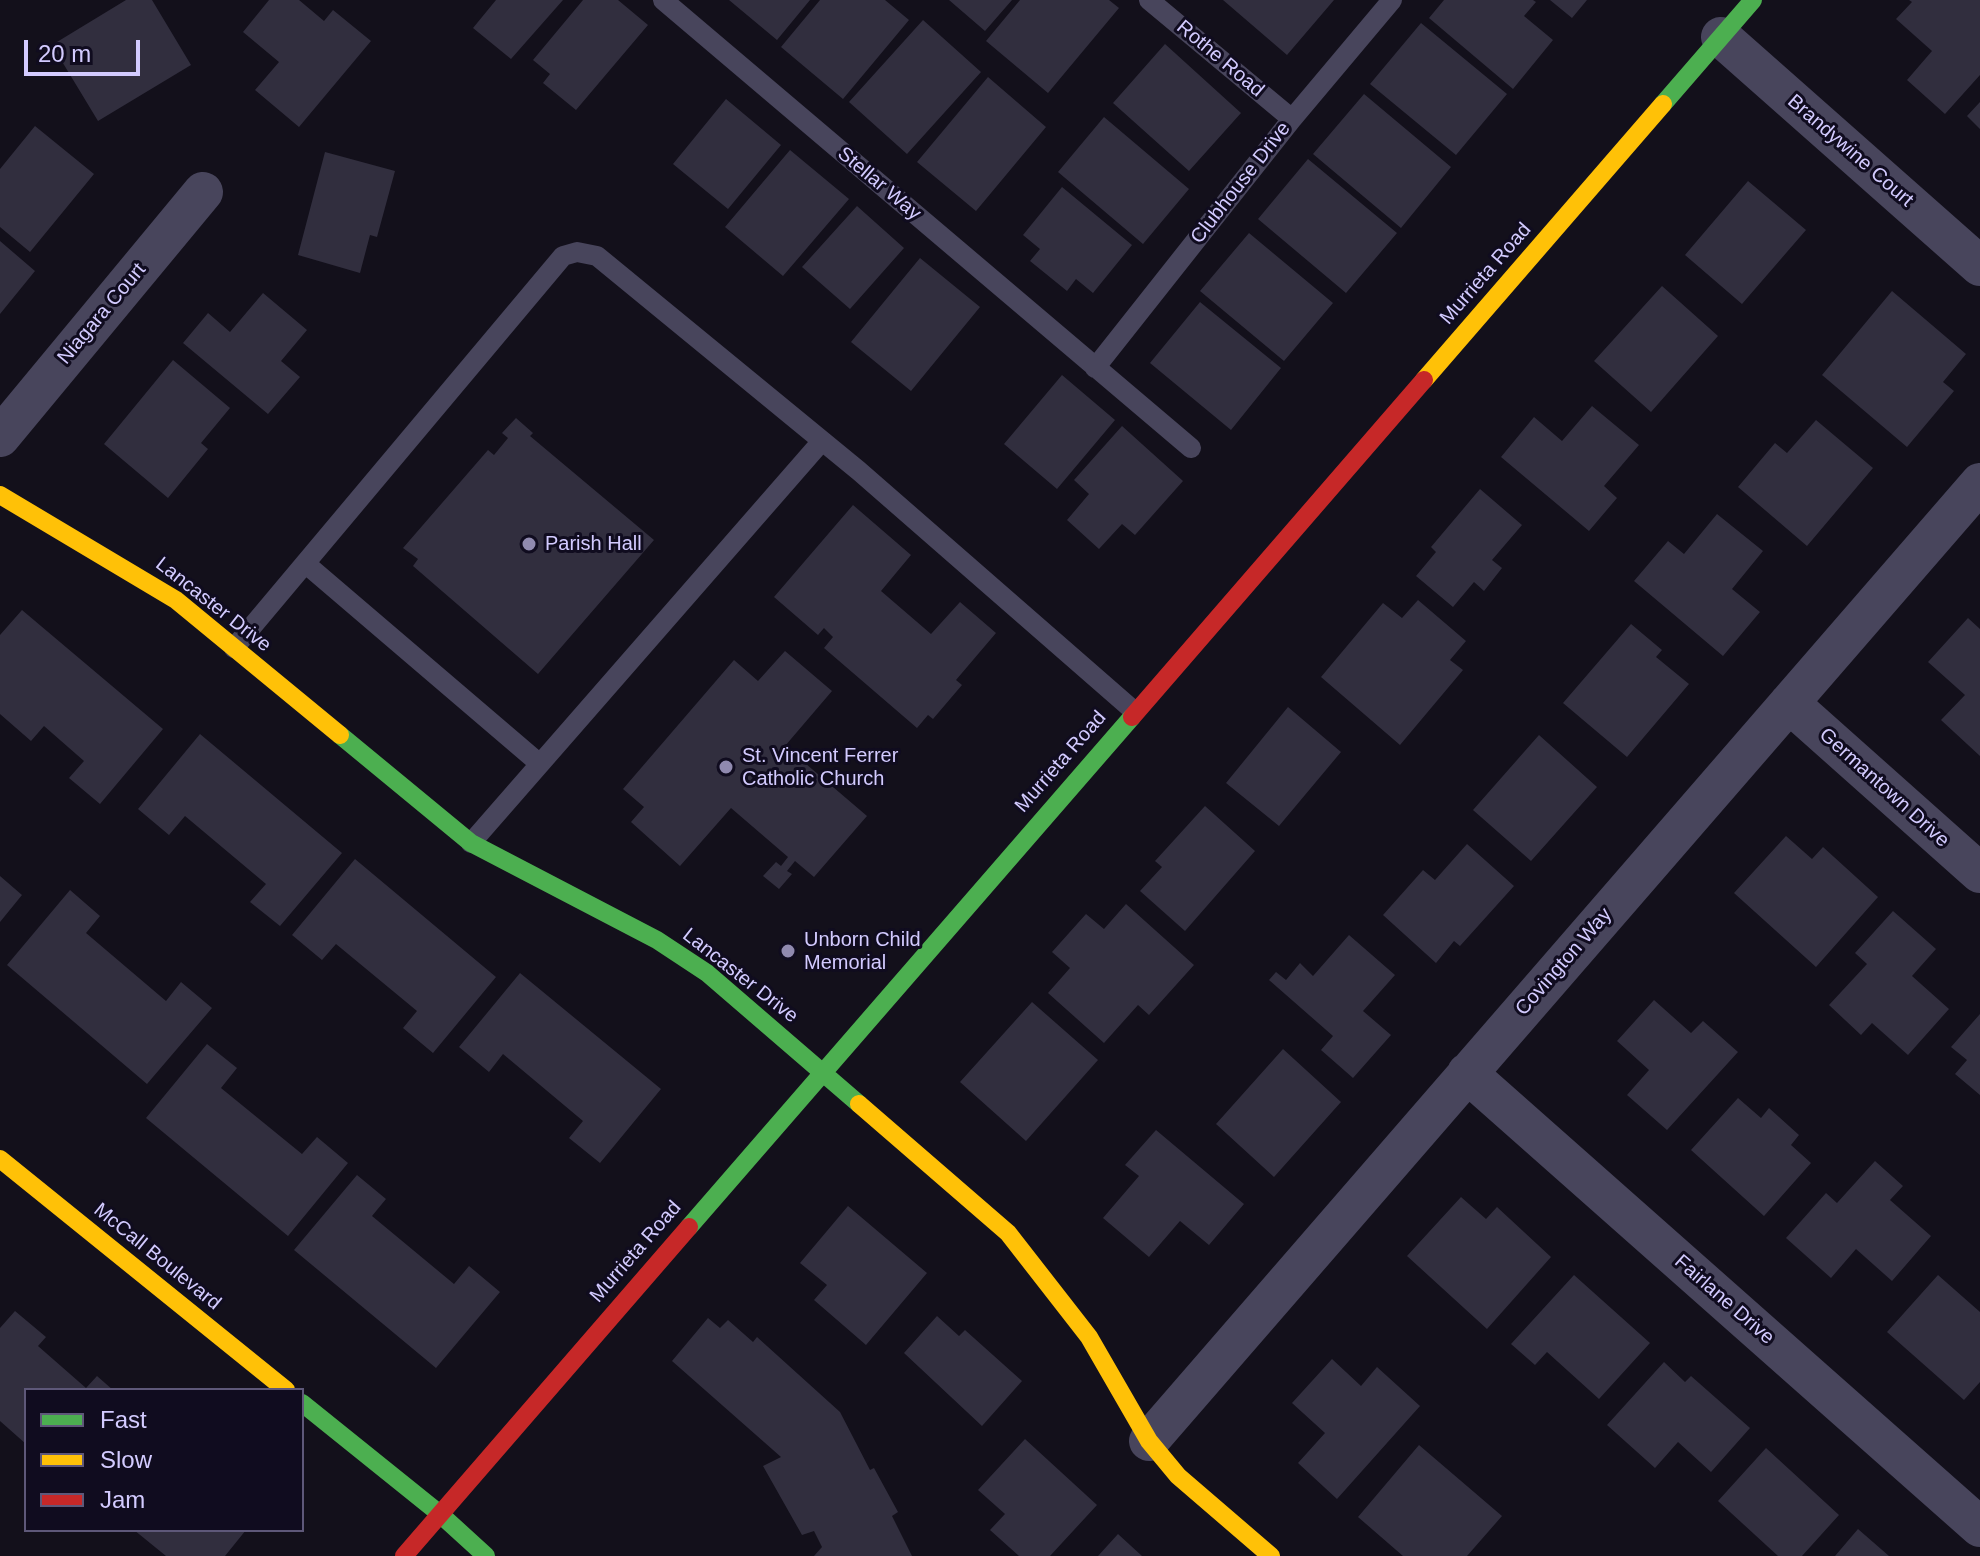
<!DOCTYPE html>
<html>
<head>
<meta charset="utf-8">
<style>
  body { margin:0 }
  #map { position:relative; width:1980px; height:1556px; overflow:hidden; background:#13101b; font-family:Helvetica,sans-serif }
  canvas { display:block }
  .legend { position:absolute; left:24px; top:1388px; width:280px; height:144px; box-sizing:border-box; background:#100c1f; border:2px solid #5e5879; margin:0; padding:10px 14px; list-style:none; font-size:24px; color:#d3cbff }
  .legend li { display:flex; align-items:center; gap:16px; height:40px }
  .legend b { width:40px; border:2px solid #5e5879 }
  .scale { position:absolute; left:24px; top:40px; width:116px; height:36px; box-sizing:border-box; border:4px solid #d3cbff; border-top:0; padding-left:10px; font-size:24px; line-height:28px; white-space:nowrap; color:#d3cbff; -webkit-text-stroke:6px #100c1f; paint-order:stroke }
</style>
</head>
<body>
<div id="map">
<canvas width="1980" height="1556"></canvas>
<ul class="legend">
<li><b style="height:10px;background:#4caf50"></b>Fast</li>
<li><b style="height:10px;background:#ffc107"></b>Slow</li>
<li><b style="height:10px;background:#c62828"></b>Jam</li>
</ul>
<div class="scale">20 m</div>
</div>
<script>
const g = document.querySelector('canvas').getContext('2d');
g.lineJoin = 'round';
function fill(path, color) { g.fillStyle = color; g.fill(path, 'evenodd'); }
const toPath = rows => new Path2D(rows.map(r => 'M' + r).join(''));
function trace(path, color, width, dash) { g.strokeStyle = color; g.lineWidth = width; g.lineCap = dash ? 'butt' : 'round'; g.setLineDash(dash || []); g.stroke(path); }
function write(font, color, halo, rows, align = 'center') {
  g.font = font + ' Helvetica,sans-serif'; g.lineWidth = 6; g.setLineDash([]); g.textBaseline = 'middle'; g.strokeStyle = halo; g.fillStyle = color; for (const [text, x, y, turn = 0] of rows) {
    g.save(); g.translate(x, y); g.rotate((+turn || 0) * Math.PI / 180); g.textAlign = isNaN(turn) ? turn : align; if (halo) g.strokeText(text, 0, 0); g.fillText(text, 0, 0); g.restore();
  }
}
fill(toPath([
  [126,0,152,0,191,65,98,121,52,45],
  [269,0,299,0,324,21,333,10,371,41,299,127,255,90,279,62,243,32],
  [496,0,563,0,511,59,473,28],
  [583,0,618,0,648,25,576,110,543,83,550,74,533,60],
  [729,0,810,0,777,40],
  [820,0,885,0,909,20,843,99,781,47],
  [949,0,1012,0,985,31],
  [1020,0,1109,0,1119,8,1048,93,986,41],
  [1223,0,1334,0,1287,55],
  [1444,0,1533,0,1536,2,1524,16,1553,40,1513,89,1429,18],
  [1550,0,1587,0,1572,18],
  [1909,0,1980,0,1980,75,1945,114,1907,80,1932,51,1896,19,1912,2],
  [923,20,981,72,907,154,849,102],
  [1421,23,1507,94,1456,155,1370,84],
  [1165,44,1241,113,1189,171,1113,103],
  [988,77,1046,127,976,211,917,162],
  [1364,94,1451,167,1401,228,1313,154],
  [726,99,781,145,728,209,673,164],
  [1980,102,1980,129,1967,116],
  [1104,117,1189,189,1143,244,1058,172],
  [35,126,94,174,30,252,0,227,0,169],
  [790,150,849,199,783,276,725,227],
  [325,152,395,171,377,237,370,235,360,273,298,255],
  [1308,159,1397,233,1346,293,1258,219],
  [1748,181,1806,230,1742,304,1685,255],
  [1062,187,1132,245,1093,293,1076,279,1067,291,1030,261,1040,249,1023,235],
  [857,206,904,248,850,309,802,267],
  [1249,233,1333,303,1284,361,1200,291],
  [0,241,35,271,0,314],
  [920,258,980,307,911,391,851,342],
  [1662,286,1718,336,1651,412,1594,361],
  [1892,291,1966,354,1943,382,1954,391,1907,447,1822,375],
  [263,293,307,330,281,361,300,377,268,414,183,343,208,313,230,332],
  [1200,302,1281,368,1231,430,1150,363],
  [173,360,230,408,201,443,208,449,168,498,104,444],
  [1062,375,1115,420,1057,489,1004,444],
  [1592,406,1639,445,1604,486,1617,498,1589,531,1501,457,1534,417,1562,441],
  [516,418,533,433,530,436,654,540,538,674,413,566,418,559,403,548,488,450,494,455,508,438,502,433],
  [1816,420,1873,468,1807,546,1738,487,1775,443,1787,453],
  [1122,426,1183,481,1135,535,1122,524,1099,549,1067,520,1089,494,1074,480],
  [1480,489,1522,525,1492,560,1502,568,1484,591,1474,582,1453,607,1416,576,1436,552,1431,547],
  [853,505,911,555,881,591,931,634,960,602,996,633,956,680,962,685,933,719,928,715,917,728,824,648,833,637,824,628,818,635,774,597],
  [1717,514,1763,551,1732,589,1760,612,1723,656,1634,581,1668,541,1684,554],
  [1418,600,1466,641,1450,660,1463,670,1400,745,1321,677,1383,603,1402,618],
  [22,610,163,729,100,804,69,778,84,761,44,726,31,741,0,714,0,635],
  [1968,618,1980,629,1980,756,1941,720,1965,695,1928,662],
  [1631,624,1662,650,1656,657,1689,684,1627,757,1563,703],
  [785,651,832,691,785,746,867,816,814,877,795,861,787,871,792,874,779,889,763,876,776,862,781,866,788,857,731,808,680,866,631,822,644,807,623,789,734,660,758,681],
  [1288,707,1341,752,1279,826,1226,783],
  [200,734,342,853,280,926,250,902,266,884,185,816,169,835,138,809],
  [1539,735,1597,787,1531,861,1473,810],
  [1205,806,1255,851,1185,931,1140,891,1162,867,1155,861],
  [1786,836,1812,859,1823,847,1878,897,1816,967,1734,893],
  [1467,844,1514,886,1460,946,1454,941,1436,963,1383,915,1423,870,1435,880],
  [355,859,496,977,433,1053,403,1028,417,1011,336,944,322,960,292,935],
  [0,876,22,895,0,922],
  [70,890,100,916,86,933,166,1001,181,982,212,1008,147,1084,7,965],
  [1126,904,1194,965,1149,1015,1138,1005,1104,1043,1048,993,1070,968,1052,952,1086,914,1104,929],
  [1893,911,1936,949,1912,976,1949,1009,1908,1055,1872,1023,1861,1035,1829,1005,1867,964,1855,953],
  [1349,935,1395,975,1363,1011,1391,1035,1353,1078,1321,1050,1333,1036,1269,980,1276,972,1286,980,1300,963,1313,976],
  [520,973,661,1089,600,1163,569,1138,583,1121,503,1054,489,1072,459,1047],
  [1654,1000,1691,1033,1703,1021,1738,1052,1667,1130,1627,1095,1649,1070,1617,1041],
  [1032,1002,1098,1060,1026,1141,960,1082],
  [1980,1014,1980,1095,1955,1074,1967,1060,1951,1047],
  [207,1044,237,1068,221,1088,302,1154,317,1137,348,1163,288,1236,146,1118],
  [1283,1049,1341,1102,1274,1177,1216,1124],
  [1738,1098,1761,1118,1769,1108,1799,1135,1791,1145,1811,1163,1764,1216,1691,1150],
  [1156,1130,1244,1204,1209,1245,1180,1221,1149,1257,1103,1218,1139,1176,1125,1165],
  [1875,1161,1903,1186,1890,1200,1931,1236,1892,1281,1856,1249,1831,1278,1786,1238,1826,1193,1837,1203],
  [357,1175,386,1199,372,1216,454,1284,469,1266,500,1292,436,1368,294,1250],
  [1461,1197,1486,1219,1497,1207,1551,1257,1487,1329,1407,1256],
  [848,1206,927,1273,866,1345,814,1300,827,1285,800,1263],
  [1574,1275,1650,1343,1599,1399,1547,1352,1535,1365,1511,1344],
  [1938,1275,1980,1312,1980,1382,1964,1400,1887,1332],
  [15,1311,46,1337,38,1346,86,1388,97,1376,113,1390,26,1390,26,1444,0,1421,0,1328],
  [937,1316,959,1336,965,1330,1022,1381,982,1426,904,1353],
  [708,1318,720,1328,728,1320,753,1342,757,1337,840,1412,870,1470,874,1468,898,1512,892,1516,912,1556,814,1556,822,1547,814,1531,802,1535,763,1466,781,1457,672,1361],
  [1332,1359,1361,1386,1377,1367,1420,1406,1337,1499,1298,1463,1325,1433,1292,1403],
  [1664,1362,1685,1382,1691,1376,1750,1428,1711,1472,1678,1442,1655,1468,1607,1425],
  [1025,1439,1097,1505,1050,1556,1019,1556,990,1530,1005,1514,978,1490],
  [1419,1445,1502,1516,1467,1556,1403,1556,1358,1517],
  [1766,1448,1839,1515,1802,1556,1778,1556,1718,1501],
  [1858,1529,1889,1556,1835,1556],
  [134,1530,246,1530,225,1556,166,1556],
  [1118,1534,1142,1556,1098,1556]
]), '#312e3e');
trace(toPath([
  [663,0,1191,448],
  [1149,0,1292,119],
  [1095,368,1292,119,1392,0],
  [306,564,540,764],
  [234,648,563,256,577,252,597,256,859,471,1134,711],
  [471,843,822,441]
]), '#48455c', 20);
trace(toPath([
  [1721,37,1980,266],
  [0,437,203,192],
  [1789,703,1980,873],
  [1467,1073,1980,1527],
  [1149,1441,1980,483]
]), '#48455c', 40);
trace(toPath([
  [1663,104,1753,0],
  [340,735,471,843,657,940,707,973,859,1104],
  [689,1227,1132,717],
  [302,1403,440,1514,486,1556]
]), '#4caf50', 18);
trace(toPath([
  [1424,380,1663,104],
  [0,495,176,600,340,735],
  [859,1104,1008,1233,1089,1337,1149,1441,1178,1476,1271,1556],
  [0,1159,286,1390]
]), '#ffc107', 18);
trace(toPath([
  [1132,717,1424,380],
  [404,1556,689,1227]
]), '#c62828', 18);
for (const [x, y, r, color] of [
  [529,544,8,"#908aaf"],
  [726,767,8,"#908aaf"],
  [788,951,8,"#908aaf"]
]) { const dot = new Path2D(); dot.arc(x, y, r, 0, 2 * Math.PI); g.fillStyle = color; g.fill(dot); trace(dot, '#100c1f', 3); }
write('20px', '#d3cbff', '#100c1f', [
  ["Rothe Road",1220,59,40],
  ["Brandywine Court",1850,151,41],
  ["Clubhouse Drive",1241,183,-52],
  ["Stellar Way",879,184,40],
  ["Murrieta Road",1486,274,-49],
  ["Niagara Court",102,314,-50],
  ["Lancaster Drive",213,605,38],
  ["Murrieta Road",1061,762,-49],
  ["Germantown Drive",1884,788,42],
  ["Covington Way",1564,962,-49],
  ["Lancaster Drive",740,976,38],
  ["Murrieta Road",636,1252,-49],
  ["McCall Boulevard",157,1257,39],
  ["Fairlane Drive",1724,1300,41]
]);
write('20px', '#d3cbff', '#100c1f', [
  ["Parish Hall",545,544],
  ["St. Vincent Ferrer",742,756],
  ["Catholic Church",742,779],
  ["Unborn Child",804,940],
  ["Memorial",804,963]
], 'left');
</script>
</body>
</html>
